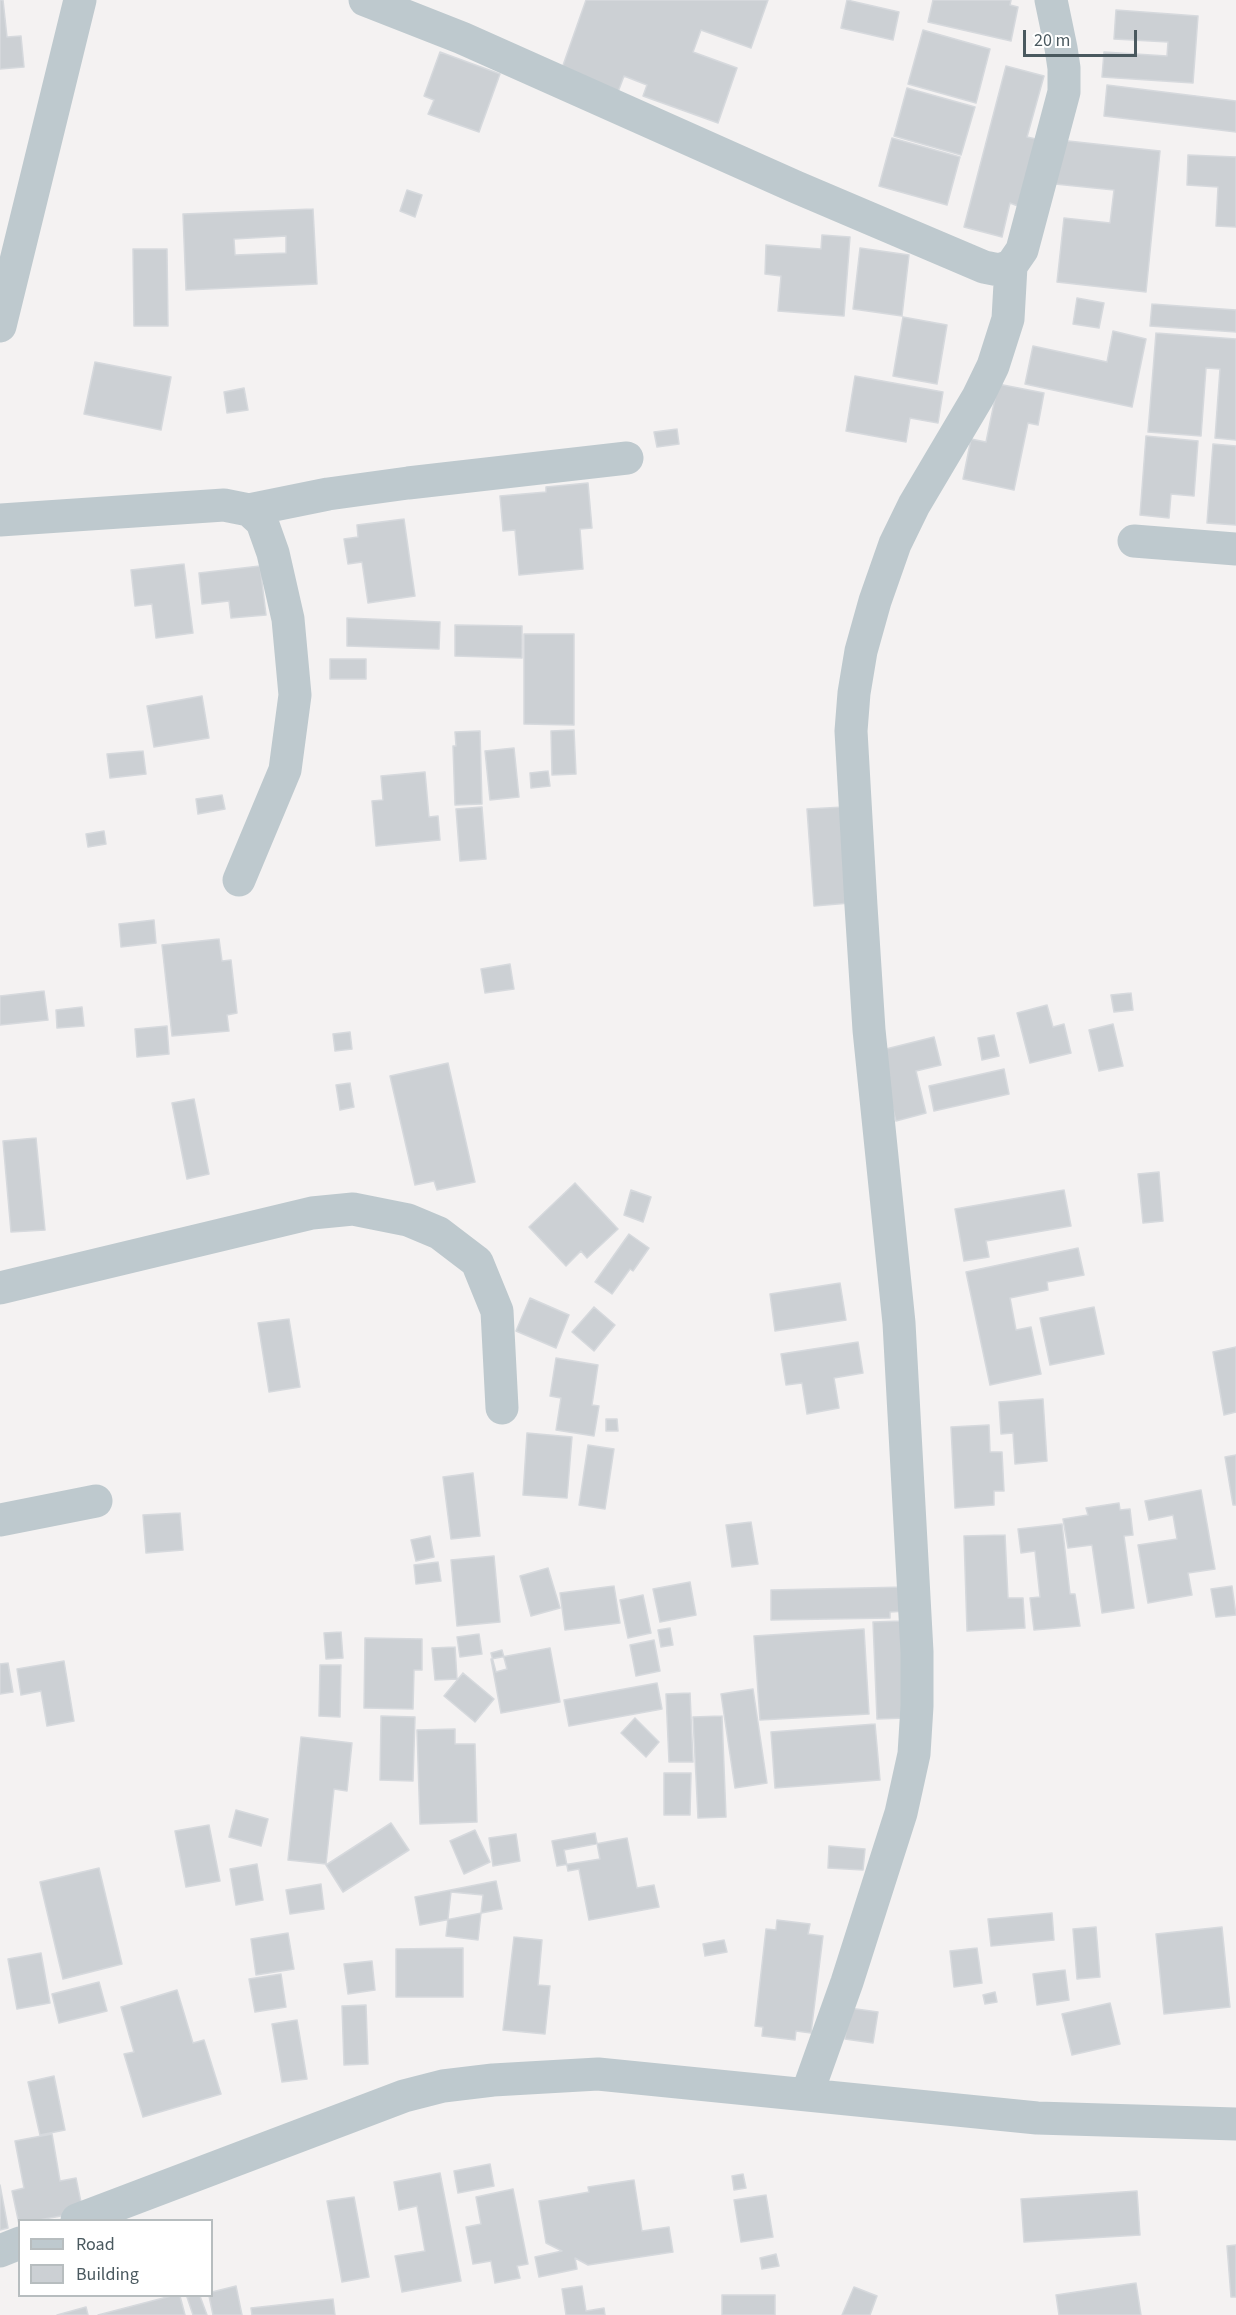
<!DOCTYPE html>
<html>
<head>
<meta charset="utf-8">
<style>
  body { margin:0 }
  #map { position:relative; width:1236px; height:2315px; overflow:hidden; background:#f4f2f2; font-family:"Source Sans 3",sans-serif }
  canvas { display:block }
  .legend { position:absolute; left:18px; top:2219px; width:195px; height:78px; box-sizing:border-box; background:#fff; border:2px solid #b7bdbf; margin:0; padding:8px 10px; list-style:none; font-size:18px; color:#4a595f }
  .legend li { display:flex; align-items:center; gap:12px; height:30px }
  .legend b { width:30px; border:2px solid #b7bdbf }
  .scale { position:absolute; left:1023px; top:30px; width:114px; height:27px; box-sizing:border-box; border:3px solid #4a595f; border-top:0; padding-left:8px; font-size:18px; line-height:21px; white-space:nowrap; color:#4a595f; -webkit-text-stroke:4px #fff; paint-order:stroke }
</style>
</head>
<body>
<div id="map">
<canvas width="1236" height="2315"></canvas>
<ul class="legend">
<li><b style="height:8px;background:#bec9ce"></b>Road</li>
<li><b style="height:16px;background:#ccd0d4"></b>Building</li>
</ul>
<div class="scale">20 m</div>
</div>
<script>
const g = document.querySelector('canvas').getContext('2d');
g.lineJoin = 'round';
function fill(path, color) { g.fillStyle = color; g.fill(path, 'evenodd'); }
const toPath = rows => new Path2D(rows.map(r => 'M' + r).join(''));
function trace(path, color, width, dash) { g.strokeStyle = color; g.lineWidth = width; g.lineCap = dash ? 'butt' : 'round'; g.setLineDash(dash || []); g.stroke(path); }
const building = toPath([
  [0,0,3,0,7,37,21,36,24,67,0,69,0,0],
  [586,0,768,0,751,48,701,30,693,52,737,68,718,123,643,96,647,85,624,76,618,92,561,71,586,0],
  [847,0,899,12,893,40,841,28,847,0],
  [933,0,1011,0,1010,5,1018,7,1011,41,928,22,933,0],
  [1116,10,1198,16,1193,83,1102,77,1104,52,1167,56,1168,42,1114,39,1116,10],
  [923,30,990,49,976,103,908,84,923,30],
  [440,52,500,74,479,132,428,114,434,100,424,96,440,52],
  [1006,66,1044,76,1027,137,1036,139,1018,206,1010,203,1002,237,964,227,1006,66],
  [1107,85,1236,101,1236,132,1104,116,1107,85],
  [907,88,975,107,961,155,894,136,907,88],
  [892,138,960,157,947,205,879,186,892,138],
  [1059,140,1160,151,1146,292,1057,282,1064,218,1110,223,1114,190,1055,184,1059,140],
  [1188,155,1236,157,1236,227,1216,226,1218,187,1187,185,1188,155],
  [407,190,422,195,415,217,400,211,407,190],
  [313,209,317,284,186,290,183,214,313,209],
  [286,236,286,253,235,255,234,239,286,236],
  [822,235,850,237,844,316,778,311,781,276,765,274,766,245,821,249,822,235],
  [860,248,909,255,902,316,853,309,860,248],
  [133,249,167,249,168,326,134,326,133,249],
  [1077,298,1104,303,1099,328,1073,324,1077,298],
  [1152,304,1236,310,1236,332,1150,326,1152,304],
  [903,317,947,325,937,384,893,376,903,317],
  [1113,331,1146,339,1132,407,1025,384,1033,346,1107,362,1113,331],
  [1156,333,1236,339,1236,440,1215,438,1220,369,1206,368,1201,436,1148,432,1156,333],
  [95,362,171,377,161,430,84,414,95,362],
  [855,376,943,392,938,423,910,418,906,442,846,431,855,376],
  [998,384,1044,393,1038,425,1028,423,1014,490,963,479,971,439,986,442,998,384],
  [244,388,248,410,227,413,224,392,244,388],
  [677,429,679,444,657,447,654,432,677,429],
  [1146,436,1198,441,1194,496,1171,494,1169,518,1140,515,1146,436],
  [1213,444,1236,446,1236,525,1207,523,1213,444],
  [588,483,592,528,580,529,583,569,519,575,515,530,503,531,500,496,546,492,546,487,588,483],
  [404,519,415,596,368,603,362,562,348,564,344,539,358,537,357,525,404,519],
  [184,564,193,633,156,638,152,604,135,606,131,570,184,564],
  [260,566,266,615,231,618,229,601,202,604,199,573,260,566],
  [347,618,440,622,439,649,347,646,347,618],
  [455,625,522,626,522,658,455,656,455,625],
  [524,634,574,634,574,725,524,724,524,634],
  [330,659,366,659,366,679,330,679,330,659],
  [202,696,209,738,154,747,147,706,202,696],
  [574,730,576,774,552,775,551,731,574,730],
  [480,731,482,804,455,805,453,746,456,746,455,732,480,731],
  [514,748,519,797,490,800,485,751,514,748],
  [143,751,146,774,110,778,107,754,143,751],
  [548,771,550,786,531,788,530,773,548,771],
  [425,772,429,817,438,816,440,840,376,846,372,801,383,800,381,776,425,772],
  [222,795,225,809,198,814,196,799,222,795],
  [482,807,486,859,460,861,456,809,482,807],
  [844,807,850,903,814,906,807,809,844,807],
  [104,831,106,844,88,847,86,834,104,831],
  [154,920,156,943,121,947,119,924,154,920],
  [219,939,222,961,231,960,237,1013,227,1015,229,1031,172,1036,162,945,219,939],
  [510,964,514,989,485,993,481,969,510,964],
  [44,991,48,1020,0,1025,0,996,44,991],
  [1131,993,1133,1010,1114,1012,1111,995,1131,993],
  [1047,1005,1053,1027,1064,1024,1071,1053,1030,1063,1017,1013,1047,1005],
  [82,1007,84,1026,57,1028,56,1010,82,1007],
  [1113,1024,1123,1066,1099,1071,1089,1030,1113,1024],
  [167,1026,169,1054,137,1057,135,1029,167,1026],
  [350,1032,352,1049,335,1051,333,1034,350,1032],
  [994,1035,999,1056,982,1060,978,1038,994,1035],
  [934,1037,941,1065,916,1071,926,1113,896,1121,878,1051,934,1037],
  [448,1063,475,1182,437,1190,434,1181,415,1185,390,1076,448,1063],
  [1004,1069,1009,1094,934,1111,929,1086,1004,1069],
  [350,1083,354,1107,340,1110,336,1085,350,1083],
  [194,1099,209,1174,187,1179,172,1103,194,1099],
  [36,1138,45,1230,11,1232,3,1141,36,1138],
  [1159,1172,1163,1221,1143,1223,1138,1174,1159,1172],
  [575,1183,618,1229,587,1258,581,1251,566,1266,529,1227,575,1183],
  [631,1190,651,1197,643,1222,624,1215,631,1190],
  [1064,1190,1071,1226,986,1241,989,1257,964,1261,955,1209,1064,1190],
  [629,1234,649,1248,633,1271,630,1269,612,1294,595,1282,629,1234],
  [1078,1248,1084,1275,1047,1282,1048,1290,1010,1298,1016,1330,1031,1327,1041,1374,990,1385,966,1272,1078,1248],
  [840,1283,846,1320,775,1331,770,1294,840,1283],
  [530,1298,569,1315,556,1348,516,1331,530,1298],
  [594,1307,615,1325,594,1351,572,1332,594,1307],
  [1094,1307,1104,1354,1050,1365,1040,1318,1094,1307],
  [289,1319,300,1387,269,1392,258,1323,289,1319],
  [858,1342,863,1373,834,1378,839,1408,807,1414,802,1383,786,1385,781,1354,858,1342],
  [1236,1347,1236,1412,1224,1415,1213,1352,1236,1347],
  [556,1358,598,1365,592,1405,599,1406,594,1436,556,1430,561,1398,550,1396,556,1358],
  [1043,1399,1047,1461,1015,1464,1013,1433,1001,1434,999,1402,1043,1399],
  [606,1419,617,1419,618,1431,606,1431,606,1419],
  [989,1425,990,1452,1002,1452,1004,1491,994,1491,994,1505,955,1508,951,1427,989,1425],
  [527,1433,572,1437,567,1498,523,1495,527,1433],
  [588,1445,614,1449,605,1509,579,1505,588,1445],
  [1236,1455,1236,1505,1233,1505,1225,1457,1236,1455],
  [473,1473,480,1536,451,1539,443,1477,473,1473],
  [1201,1490,1215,1569,1188,1573,1192,1595,1148,1603,1138,1545,1177,1539,1173,1515,1149,1520,1145,1501,1201,1490],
  [1119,1503,1120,1510,1130,1509,1133,1535,1124,1536,1134,1608,1102,1613,1092,1545,1068,1548,1063,1519,1088,1515,1086,1508,1119,1503],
  [180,1513,183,1550,146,1553,143,1515,180,1513],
  [751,1522,758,1564,732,1567,726,1525,751,1522],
  [1062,1524,1070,1594,1075,1594,1080,1626,1034,1630,1030,1598,1040,1597,1035,1551,1021,1553,1018,1529,1062,1524],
  [1005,1535,1008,1598,1023,1598,1025,1628,967,1631,964,1536,1005,1535],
  [430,1536,434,1557,416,1561,411,1540,430,1536],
  [494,1556,500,1622,457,1626,451,1560,494,1556],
  [438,1562,441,1581,416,1584,414,1565,438,1562],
  [548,1568,560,1608,531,1616,520,1576,548,1568],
  [690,1582,696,1615,660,1622,653,1589,690,1582],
  [614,1586,620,1623,565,1630,560,1593,614,1586],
  [1232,1586,1236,1615,1216,1617,1211,1589,1232,1586],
  [906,1587,907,1611,890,1612,890,1618,771,1620,771,1590,906,1587],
  [643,1595,651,1633,628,1638,620,1600,643,1595],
  [902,1621,906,1718,877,1719,873,1622,902,1621],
  [670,1628,673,1645,661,1647,658,1630,670,1628],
  [864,1629,869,1714,760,1720,754,1636,864,1629],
  [341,1632,343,1658,326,1659,324,1633,341,1632],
  [479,1634,482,1654,460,1657,457,1637,479,1634],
  [365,1638,422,1639,422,1670,414,1670,413,1709,364,1708,365,1638],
  [654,1640,660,1671,636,1676,630,1645,654,1640],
  [455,1647,457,1679,435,1680,432,1648,455,1647],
  [550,1648,560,1702,501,1713,491,1659,550,1648],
  [502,1650,507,1669,496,1672,491,1653,502,1650],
  [64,1661,74,1721,47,1726,41,1691,21,1695,17,1669,64,1661],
  [8,1663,13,1692,0,1694,0,1664,8,1663],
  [320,1665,341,1665,340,1717,319,1716,320,1665],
  [463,1673,494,1699,475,1722,444,1696,463,1673],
  [657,1683,662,1709,569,1726,564,1700,657,1683],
  [753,1689,767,1783,735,1788,721,1694,753,1689],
  [690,1693,693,1762,669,1762,666,1694,690,1693],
  [381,1716,415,1717,413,1781,380,1780,381,1716],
  [722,1716,726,1817,698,1818,693,1717,722,1716],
  [635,1718,659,1742,646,1757,621,1733,635,1718],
  [875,1724,880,1780,775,1788,771,1732,875,1724],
  [455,1729,455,1744,475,1744,477,1822,420,1824,417,1730,455,1729],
  [301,1737,352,1743,347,1791,334,1789,326,1864,288,1860,301,1737],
  [664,1773,691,1773,690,1815,664,1815,664,1773],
  [236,1810,268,1819,261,1846,229,1837,236,1810],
  [391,1823,409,1850,343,1892,326,1865,391,1823],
  [209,1825,220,1881,186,1887,175,1831,209,1825],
  [475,1830,490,1862,464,1874,450,1841,475,1830],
  [595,1833,600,1859,557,1866,552,1841,595,1833],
  [516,1834,520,1861,493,1866,489,1838,516,1834],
  [627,1838,637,1888,654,1885,659,1907,589,1920,579,1869,568,1871,564,1850,627,1838],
  [829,1846,865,1849,863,1870,828,1868,829,1846],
  [257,1864,263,1900,236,1905,230,1869,257,1864],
  [99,1868,122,1964,63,1979,40,1882,99,1868],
  [496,1881,502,1909,420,1925,415,1897,496,1881],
  [321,1884,324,1909,290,1914,286,1890,321,1884],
  [451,1892,483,1895,478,1940,446,1936,451,1892],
  [1052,1913,1054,1940,991,1946,988,1919,1052,1913],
  [777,1920,810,1924,808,1934,823,1936,811,2033,796,2031,795,2040,762,2036,763,2027,755,2026,766,1929,776,1930,777,1920],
  [1096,1927,1100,1977,1077,1979,1073,1929,1096,1927],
  [1222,1927,1230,2007,1164,2014,1156,1934,1222,1927],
  [288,1933,294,1969,256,1975,251,1939,288,1933],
  [514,1937,542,1940,538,1985,550,1986,545,2034,503,2030,514,1937],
  [724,1940,727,1952,705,1956,703,1944,724,1940],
  [463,1948,463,1997,396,1997,396,1949,463,1948],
  [977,1948,982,1983,954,1987,950,1951,977,1948],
  [41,1953,50,2003,17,2009,8,1959,41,1953],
  [372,1961,375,1990,348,1994,344,1964,372,1961],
  [1065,1970,1069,2000,1037,2005,1033,1974,1065,1970],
  [281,1974,286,2007,255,2012,249,1979,281,1974],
  [99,1982,107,2011,59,2023,52,1994,99,1982],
  [177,1990,193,2043,204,2040,221,2094,143,2117,124,2054,134,2052,121,2007,177,1990],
  [995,1992,997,2002,985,2004,983,1995,995,1992],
  [1110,2003,1120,2044,1072,2055,1062,2014,1110,2003],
  [366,2005,368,2064,344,2065,342,2006,366,2005],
  [849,2008,878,2012,873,2043,845,2039,849,2008],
  [297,2020,307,2079,282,2082,272,2024,297,2020],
  [54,2076,65,2130,40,2135,28,2082,54,2076],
  [52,2134,60,2181,76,2178,83,2212,39,2220,20,2220,19,2224,12,2191,24,2188,15,2141,52,2134],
  [490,2164,494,2186,458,2193,454,2171,490,2164],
  [440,2173,461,2281,402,2292,395,2256,425,2251,417,2206,399,2210,394,2182,440,2173],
  [743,2174,746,2188,734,2190,732,2176,743,2174],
  [634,2180,642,2231,669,2227,673,2252,588,2265,575,2258,577,2269,539,2277,535,2257,562,2251,546,2243,539,2201,589,2192,588,2187,634,2180],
  [0,2185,8,2228,0,2230,0,2185],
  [513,2189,528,2264,517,2266,520,2278,495,2283,491,2261,473,2264,466,2227,481,2224,476,2197,513,2189],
  [1137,2191,1140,2235,1024,2242,1021,2199,1137,2191],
  [766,2195,773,2237,741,2242,734,2200,766,2195],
  [354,2197,369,2277,342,2282,327,2201,354,2197],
  [1236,2245,1236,2297,1231,2297,1227,2246,1236,2245],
  [776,2254,779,2266,762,2269,760,2258,776,2254],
  [1136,2283,1141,2315,1059,2315,1056,2295,1136,2283],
  [236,2286,242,2315,213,2315,209,2296,212,2296,212,2292,236,2286],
  [582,2286,586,2311,604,2308,605,2315,566,2315,562,2289,582,2286],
  [854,2287,877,2296,870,2315,842,2315,854,2287],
  [722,2295,775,2295,775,2315,722,2315,722,2295],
  [171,2296,180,2296,185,2315,98,2315,171,2296],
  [192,2296,200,2296,207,2315,193,2315,187,2297,192,2296],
  [333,2299,335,2315,252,2315,251,2308,333,2299],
  [86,2307,88,2315,57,2315,86,2307]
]);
fill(building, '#ccd0d4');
trace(building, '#d6d9dd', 1.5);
trace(toPath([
  [365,0,462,38,796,187,984,267,999,270,1011,266,1022,250,1064,92,1064,68,1061,48,1051,0],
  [0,326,80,0],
  [249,510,328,494,408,483,627,458],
  [0,520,224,505,249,510,262,522,273,553,288,619,295,695,285,770,239,880],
  [1134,541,1236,549],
  [0,1288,312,1213,353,1209,408,1220,439,1233,477,1262,497,1311,502,1408],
  [0,1520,96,1501],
  [807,2094,847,1982,901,1813,914,1754,917,1706,917,1652,899,1323,869,1030,861,906,851,731,854,693,861,651,875,601,895,544,914,505,978,397,993,366,1008,319,1011,266],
  [77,2220,404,2096,443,2086,493,2080,598,2074,1037,2118,1236,2124],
  [0,2251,20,2243]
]), '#bec9ce', 33);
</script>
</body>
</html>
